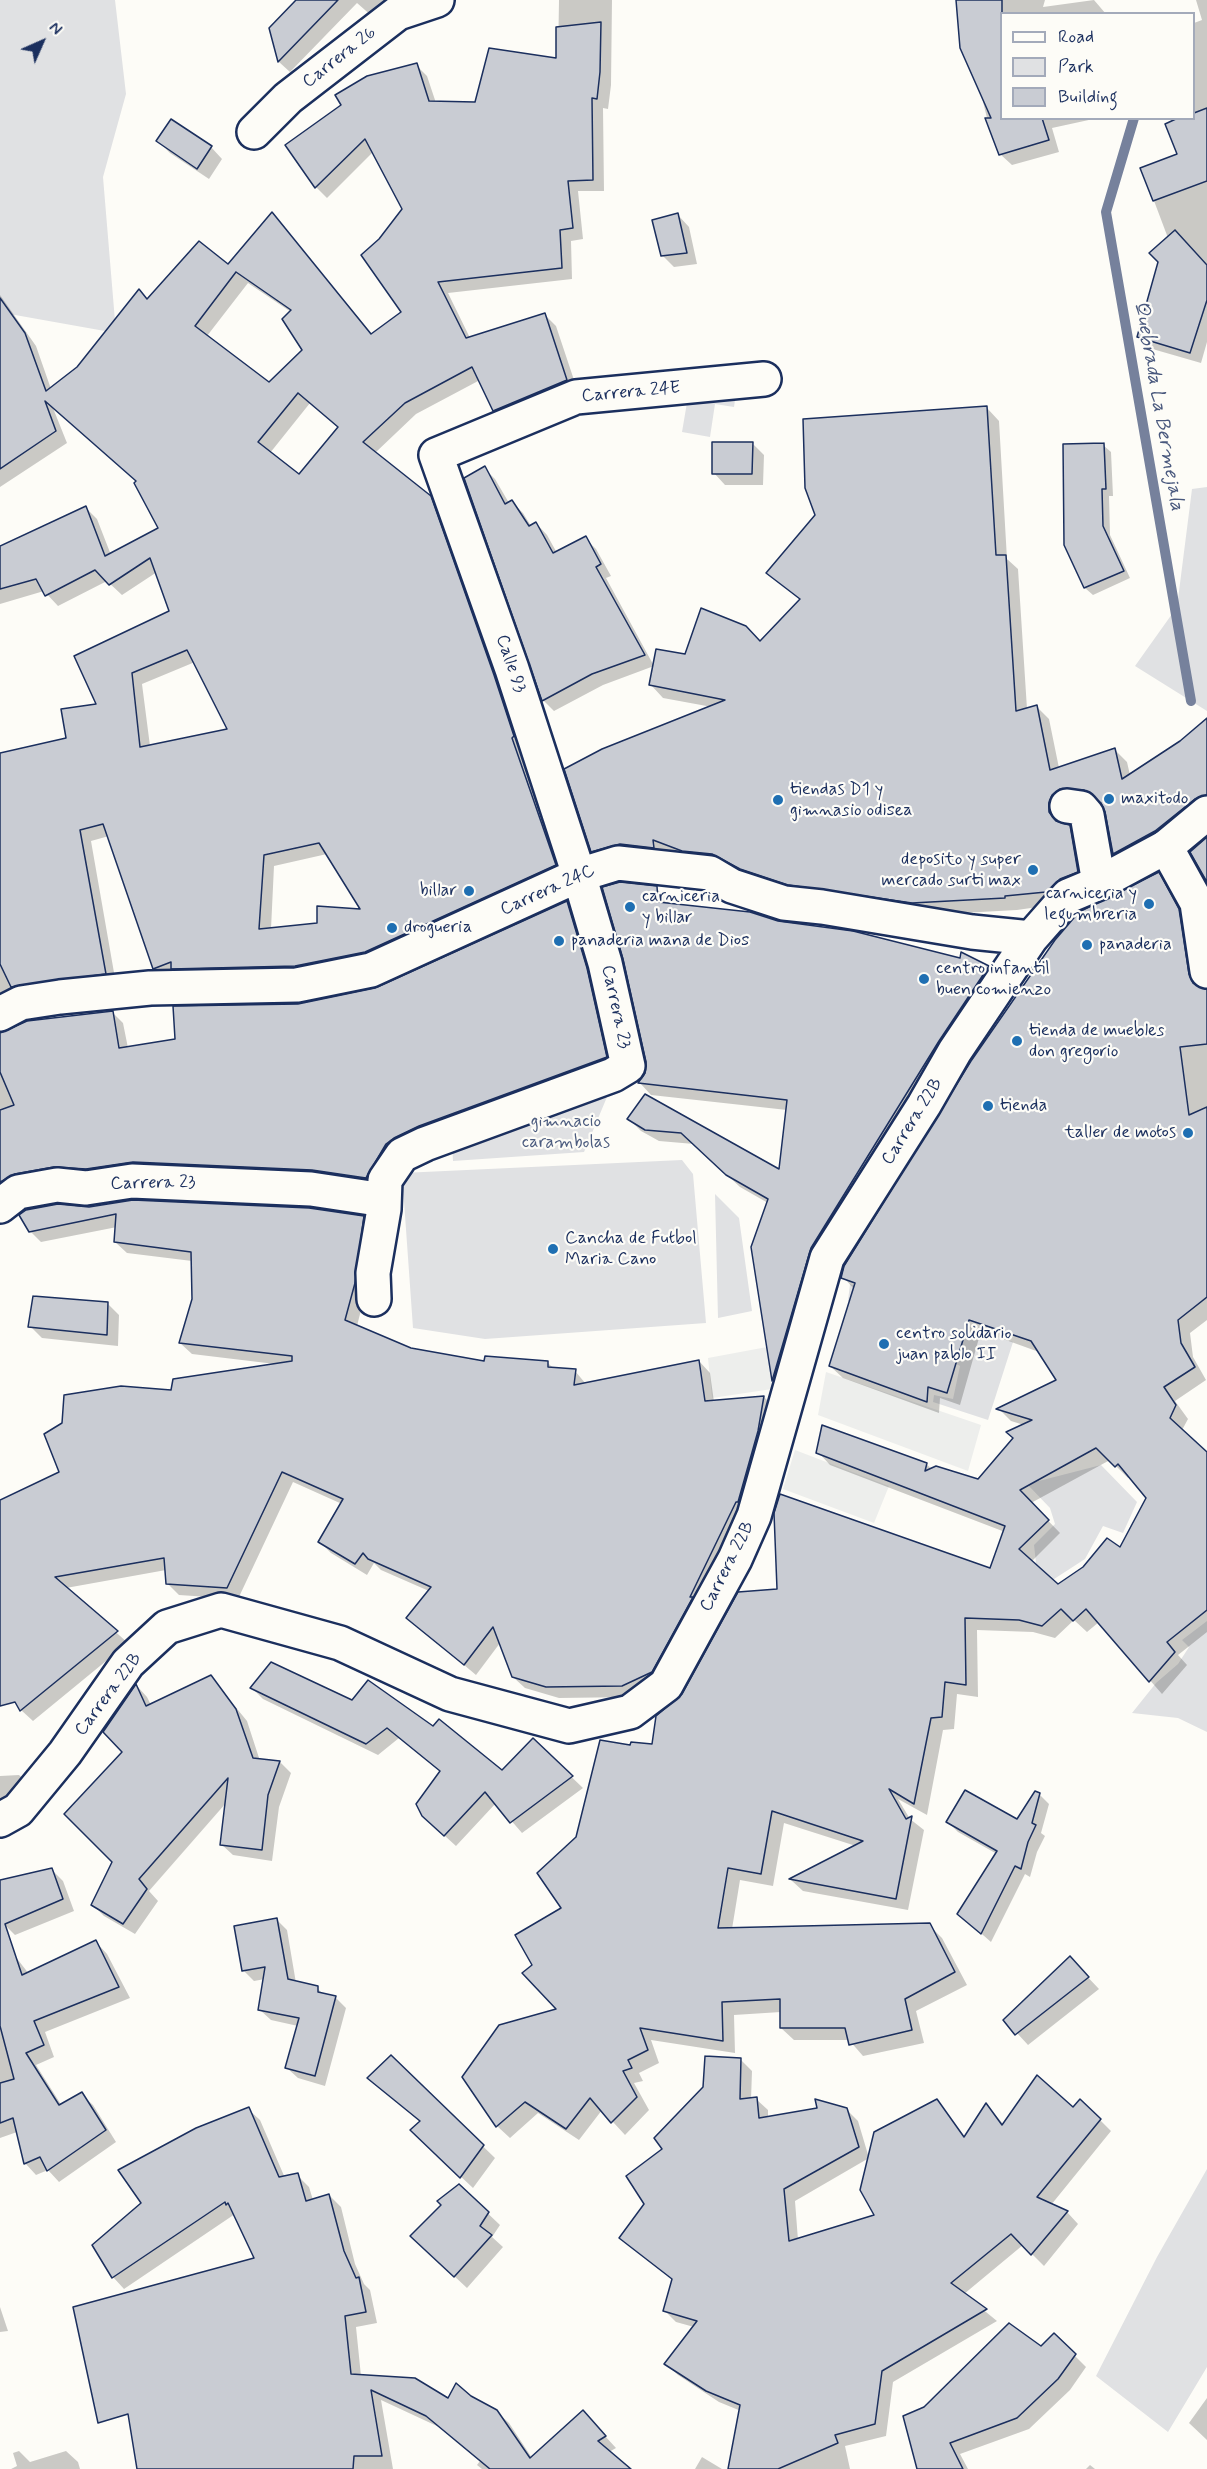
<!DOCTYPE html>
<html>
<head>
<meta charset="utf-8">
<style>
  body { margin:0 }
  #map { position:relative; width:1207px; height:2469px; overflow:hidden; background:#fdfcf7; font-family:Mynerve,sans-serif }
  canvas { display:block }
  .legend { position:absolute; left:1000px; top:12px; width:195px; height:108px; box-sizing:border-box; background:#fdfcf7; border:2px solid #a3aaba; margin:0; padding:8px 10px; list-style:none; font-size:18px; color:#1b2f5e }
  .legend li { display:flex; align-items:center; gap:12px; height:30px }
  .legend b { width:30px; border:2px solid #a3aaba }
  .north { position:absolute; left:12px; top:12px; width:60px; height:60px; -webkit-text-stroke:4px #fdfcf7; paint-order:stroke; rotate:45deg; font-size:16px; font-weight:700; line-height:24px; text-align:center; color:#1b2f5e }
  .north::after { content:''; display:block; margin:auto; width:21px; height:27px; background:#1b2f5e; clip-path:polygon(50% 0,100% 100%,50% 72%,0 100%) }
</style>
</head>
<body>
<div id="map">
<canvas width="1207" height="2469"></canvas>
<ul class="legend">
<li><b style="height:8px;background:#fdfcf7"></b>Road</li>
<li><b style="height:16px;background:#e0e1e3"></b>Park</li>
<li><b style="height:16px;background:#c9ccd3"></b>Building</li>
</ul>
<div class="north">N</div>
</div>
<script>
const g = document.querySelector('canvas').getContext('2d');
g.lineJoin = 'round';
function fill(path, color) { g.fillStyle = color; g.fill(path, 'evenodd'); }
const toPath = rows => new Path2D(rows.map(r => 'M' + r).join(''));
function trace(path, color, width, dash) { g.strokeStyle = color; g.lineWidth = width; g.lineCap = dash ? 'butt' : 'round'; g.setLineDash(dash || []); g.stroke(path); }
function write(font, color, halo, rows, align = 'center') {
  g.font = font + ' Mynerve,sans-serif'; g.lineWidth = 4.5; g.setLineDash([]); g.textBaseline = 'middle'; g.strokeStyle = halo; g.fillStyle = color; for (const [text, x, y, turn = 0] of rows) {
    g.save(); g.translate(x, y); g.rotate((+turn || 0) * Math.PI / 180); g.textAlign = isNaN(turn) ? turn : align; if (halo) g.strokeText(text, 0, 0); g.fillText(text, 0, 0); g.restore();
  }
}
fill(toPath([
  [767,1347,772,1389,712,1398,708,1358],
  [826,1372,981,1425,968,1471,818,1415],
  [795,1450,889,1486,874,1523,783,1489]
]), '#edeeec');
fill(toPath([
  [0,0,115,0,126,94,103,177,116,333,4,313,0,310],
  [691,379,737,387,734,407,715,404,710,437,682,432],
  [1207,487,1207,711,1135,666,1177,607,1192,489],
  [607,1097,584,1152,453,1161,452,1144],
  [682,1160,693,1174,706,1323,485,1339,413,1328,402,1173],
  [715,1194,739,1218,752,1311,718,1318],
  [850,1284,1013,1342,988,1420,933,1402,934,1395,953,1399,960,1366,936,1353,941,1327,848,1301],
  [1101,1465,1137,1502,1123,1533,1103,1526,1085,1559,1034,1592,1020,1582,1036,1563,1034,1545,1055,1524,1050,1508,1027,1484],
  [1207,1621,1207,1732,1178,1718,1132,1713,1156,1683,1178,1664,1189,1647,1182,1640],
  [1207,2169,1207,2367,1168,2432,1096,2376,1157,2257]
]), '#e0e1e3');
fill(toPath([
  [298,0,387,0,373,17,357,3,290,72,279,62,271,28],
  [559,0,612,0,611,85,608,109,603,108,604,191,578,191,583,239,571,241,572,279,448,293,470,338,544,314,556,326,578,392,506,421,494,410,480,380,416,414,375,453,441,509,566,876,377,963,165,980,154,968,109,836,91,841,116,984,50,992,39,981,0,896,0,755,67,739,98,706,171,611,157,572,122,595,107,581,58,606,44,591,0,604,0,548,86,508,97,519,111,555,160,529,138,482,53,408,67,443,0,487,0,295,36,346,51,389,78,368,139,291,148,300,228,266,273,215,373,335,403,313,380,240,404,209,373,152,327,198,316,187,416,65,427,76,436,103,476,104,558,60],
  [248,283,291,312,304,350,269,384,207,336],
  [310,403,339,428,299,476,270,453],
  [195,662,229,731,150,746,142,684],
  [327,854,363,911,319,925,271,929,274,866],
  [958,0,1045,0,1043,7,1094,0,1106,14,1002,14,1002,118,1098,118,1052,128,1059,152,1012,165,1000,154,988,122],
  [1196,0,1207,0,1207,342,1201,363,1149,348,1139,337,1168,238,1142,169,1179,155,1194,118,1194,23,1202,20],
  [158,141,211,147,222,159,209,179,170,153],
  [678,215,689,227,697,264,674,267,662,255],
  [987,408,999,421,1007,559,1018,569,1027,709,1037,707,1049,719,1059,768,1114,749,1127,762,1130,775,1181,742,1207,720,1207,814,1127,866,1114,854,1105,807,1098,802,1074,800,1060,817,1061,824,1069,827,1082,840,1090,884,1059,904,1017,910,925,915,802,897,665,851,665,860,605,863,592,851,712,707,663,698,651,685,654,666,603,685,554,711,543,700,484,468,495,479,509,503,512,502,523,513,531,526,536,523,547,535,557,553,585,538,596,549,611,576,606,578,654,666,686,656,760,642,800,600,768,573],
  [752,443,764,455,763,485,725,485,714,473],
  [1103,445,1111,452,1113,496,1109,496,1110,535,1130,578,1093,595,1085,588,1065,544],
  [1158,874,1171,887,1191,923,1203,990,1207,991,1207,1320,1190,1333,1193,1357,1206,1380,1175,1401,1188,1419,1181,1432,1207,1457,1207,1632,1178,1655,1187,1665,1162,1694,1099,1622,1087,1632,1074,1620,1055,1638,1033,1632,977,1630,978,1697,957,1694,954,1729,943,1730,927,1815,898,1799,910,1819,924,1830,908,1910,803,1891,791,1880,856,1846,784,1823,773,1886,740,1880,732,1929,929,1925,942,1938,967,1985,916,2011,924,2043,863,2056,849,2040,794,2040,781,2028,781,2012,734,2015,735,2053,651,2040,659,2063,639,2073,643,2081,634,2083,649,2110,625,2135,602,2110,579,2140,538,2113,510,2138,497,2126,559,2010,534,1966,563,1909,577,1838,631,1747,654,1746,991,1570,1005,1532,830,1465,818,1452,926,1464,932,1469,978,1481,1024,1425,1011,1421,999,1409,1058,1380,1039,1352,981,1331,960,1405,940,1398,939,1413,843,1378,830,1366,854,1289,843,1277,972,1062,1041,960,1080,913],
  [1110,1460,1128,1478,1130,1476,1148,1497,1120,1549,1058,1586,1031,1562,1060,1533,1031,1503],
  [656,888,668,900,668,904,778,922,961,959,962,954,988,968,1000,979,822,1260,784,1391,774,1380,753,1247,768,1203,740,1187,694,1144,659,1141,641,1131,629,1119,646,1096,780,1172,787,1110,651,1095,640,1083,647,1073],
  [567,903,578,914,615,1069,430,1137,378,1189,0,1202,0,1034,112,1012,123,1023,128,1048,176,1040,298,1005,375,990],
  [0,959,28,993,0,1009],
  [89,1208,363,1217,374,1229,365,1294,357,1326,410,1349,485,1363,548,1363,554,1369,575,1371,586,1384,699,1361,710,1373,714,1402,764,1397,775,1408,769,1443,663,1684,634,1697,559,1698,525,1688,513,1677,500,1643,476,1675,408,1618,429,1591,381,1570,374,1563,367,1575,331,1553,320,1542,342,1504,293,1482,238,1599,179,1595,167,1583,166,1570,66,1588,128,1643,33,1721,21,1710,0,1675,0,1503,61,1473,172,1392,275,1364,192,1354,180,1343,193,1300,192,1261,127,1253,115,1242,117,1227,41,1242,30,1231],
  [108,1304,119,1315,118,1346,42,1338,30,1326],
  [271,1664,502,1772,533,1740,583,1788,522,1833,496,1803,456,1846,435,1827,441,1772,399,1738,378,1755,263,1699,252,1688],
  [211,1677,247,1721,260,1761,280,1762,291,1773,279,1807,272,1861,233,1855,221,1844,226,1803,149,1891,158,1901,135,1934,104,1916,93,1905,114,1862,124,1752,137,1686,147,1697,151,1705],
  [19,1775,31,1786,0,1818,0,1776],
  [1039,1794,1049,1804,1041,1833,1045,1836,1037,1852,1030,1877,1025,1874,991,1942,959,1914,997,1854,958,1832,948,1822,1017,1821],
  [51,1869,63,1881,74,1911,15,1935,4,1924,0,1885],
  [277,1920,287,1930,296,1983,317,1988,324,1995,335,1997,346,2008,325,2086,298,2078,287,2068,298,2026,271,2020,260,2010,265,1979,254,1981,244,1971],
  [96,1942,107,1954,130,1998,45,2032,54,2057,36,2065,62,2106,81,2094,93,2105,116,2142,59,2182,48,2170,36,2175,25,2163,17,2132,0,2138,0,1958,15,1956,29,1974],
  [1081,1970,1099,1989,1028,2045,1005,2020],
  [391,2057,495,2158,473,2188,424,2142,421,2123,370,2078],
  [740,2059,752,2071,751,2100,756,2099,768,2110,768,2118,846,2109,858,2121,869,2158,795,2201,798,2240,876,2216,937,2100,965,2137,987,2105,1004,2125,1073,2109,1100,2120,1111,2131,1051,2205,1067,2212,1078,2224,1044,2266,1023,2245,964,2294,997,2321,893,2382,886,2436,845,2446,850,2469,729,2469,741,2411,719,2402,678,2375,666,2364,694,2327,676,2322,664,2310,673,2280,621,2238,646,2204,664,2150],
  [248,2109,260,2120,285,2178,297,2175,309,2187,313,2200,329,2195,341,2207,355,2264,364,2284,370,2290,377,2323,356,2327,361,2376,448,2400,470,2397,496,2411,509,2423,532,2458,583,2412,616,2448,609,2452,628,2469,482,2469,477,2465,480,2461,439,2427,381,2400,393,2469,138,2469,256,2259,235,2214,124,2289,113,2277],
  [459,2186,500,2225,492,2237,503,2247,467,2288,424,2248],
  [0,2307,8,2331,0,2332],
  [1054,2335,1086,2367,1070,2390,1029,2429,960,2454,968,2469,919,2469],
  [1207,2398,1207,2440,1189,2423],
  [19,2451,30,2462,66,2451,78,2462,80,2469,11,2469,17,2466,13,2453],
  [702,2457,722,2469,695,2469],
  [1090,2465,1095,2469,1086,2469]
]), '#0003');
trace(toPath([
  [1134,118,1106,212,1191,701]
]), '#76819c', 10);
const building = toPath([
  [296,0,338,0,278,62,269,28,296,0],
  [956,0,1002,0,1002,118,1042,118,1049,140,999,155,985,118,991,118,960,48,956,0],
  [601,22,600,72,597,99,592,98,593,180,568,181,573,228,560,230,562,268,438,282,466,338,545,313,567,380,493,411,472,367,405,403,363,442,431,496,494,675,514,736,512,738,556,865,365,952,295,966,171,969,171,962,153,969,103,824,80,830,106,974,11,987,0,964,0,753,66,738,61,709,96,704,74,656,169,611,150,558,109,585,95,570,45,596,36,579,0,589,0,546,86,506,105,556,158,528,134,483,136,481,45,401,56,431,0,469,0,298,25,333,46,391,77,367,139,289,147,299,199,241,228,264,272,212,371,334,401,312,361,255,379,239,402,209,365,139,315,188,285,145,341,105,335,95,367,76,417,63,429,101,475,102,489,48,556,58,556,27,601,22],
  [236,272,291,310,282,319,302,350,269,382,195,326,236,272],
  [298,393,338,427,299,474,258,442,298,393],
  [187,650,227,729,140,747,132,673,187,650],
  [319,843,360,909,317,906,317,923,259,929,264,855,319,843],
  [1207,108,1207,181,1153,201,1140,168,1177,154,1165,124,1178,118,1194,118,1194,113,1207,108],
  [171,119,212,146,197,169,156,141,171,119],
  [678,213,687,253,661,256,652,220,678,213],
  [1175,230,1207,265,1207,300,1190,353,1137,337,1158,262,1149,253,1175,230],
  [987,406,996,555,1006,555,1016,711,1037,705,1050,770,1115,748,1122,779,1180,741,1207,718,1207,795,1195,799,1155,831,1113,854,1105,812,1101,803,1084,790,1060,789,1052,795,1049,803,1049,812,1056,821,1070,825,1078,872,1060,879,1046,892,1005,896,1005,898,912,903,788,885,740,869,712,854,682,851,653,840,654,848,620,844,591,852,564,769,602,749,725,700,649,685,656,649,685,654,701,608,746,626,760,641,800,599,766,573,815,515,805,488,803,419,987,406],
  [712,442,753,442,752,474,712,474,712,442],
  [1104,443,1106,489,1102,489,1103,526,1124,571,1084,588,1064,545,1063,444,1104,443],
  [485,466,505,504,512,500,529,526,536,522,553,553,586,536,601,564,596,567,645,655,592,674,542,701,464,478,485,466],
  [1207,837,1207,882,1190,852,1207,837],
  [1159,872,1179,909,1189,974,1193,983,1207,989,1207,1044,1180,1047,1189,1115,1207,1107,1207,1297,1178,1320,1181,1343,1195,1367,1164,1387,1176,1405,1170,1418,1207,1452,1207,1610,1167,1642,1175,1652,1149,1682,1086,1609,1073,1621,1061,1609,1042,1626,1019,1620,965,1618,966,1685,945,1682,942,1717,931,1718,914,1804,889,1789,906,1819,912,1816,896,1899,789,1879,863,1841,772,1811,761,1874,728,1868,718,1928,930,1923,955,1972,905,1999,912,2030,849,2045,845,2028,780,2028,780,1999,722,2002,723,2041,640,2028,648,2050,628,2060,632,2068,623,2071,637,2097,611,2123,590,2098,566,2129,525,2102,496,2127,462,2077,499,2025,556,2009,522,1973,532,1965,515,1935,561,1908,537,1873,576,1837,600,1740,630,1745,631,1742,652,1744,656,1716,682,1694,738,1592,777,1589,774,1513,780,1494,990,1568,1005,1526,816,1453,822,1425,927,1463,925,1471,936,1466,978,1479,1013,1438,1006,1432,1032,1420,996,1409,1056,1380,1031,1341,969,1320,947,1393,928,1387,927,1402,829,1366,855,1283,841,1278,844,1266,971,1061,1055,940,1079,912,1159,872],
  [1096,1448,1115,1467,1118,1464,1146,1498,1120,1547,1107,1538,1083,1567,1058,1584,1019,1549,1049,1520,1020,1490,1096,1448],
  [620,882,657,886,658,902,750,912,778,921,853,931,960,958,961,952,989,966,939,1041,811,1248,772,1381,751,1247,768,1199,726,1175,681,1133,645,1130,627,1119,645,1094,779,1169,787,1100,638,1083,645,1073,646,1062,623,959,602,887,620,882],
  [567,901,587,968,607,1057,419,1126,394,1138,386,1144,366,1178,312,1170,133,1162,86,1169,54,1167,15,1174,0,1182,0,1110,14,1105,0,1072,0,1033,27,1021,113,1011,119,1048,175,1039,173,1006,298,1004,375,988,567,901],
  [133,1200,309,1208,364,1216,355,1283,345,1320,411,1348,484,1361,485,1356,548,1361,548,1367,576,1369,574,1385,699,1360,705,1401,764,1396,758,1431,738,1502,736,1502,690,1597,693,1597,652,1672,622,1686,546,1687,512,1677,493,1627,464,1665,406,1618,431,1587,368,1559,363,1553,355,1564,318,1542,343,1499,282,1472,227,1588,166,1584,164,1558,55,1577,118,1631,20,1711,15,1702,0,1706,0,1500,59,1472,44,1434,62,1423,64,1395,121,1386,171,1390,173,1379,292,1361,292,1356,179,1343,192,1299,191,1252,114,1242,116,1214,29,1232,19,1215,26,1210,58,1204,89,1207,133,1200],
  [33,1296,108,1302,107,1335,28,1327,33,1296],
  [271,1662,352,1700,368,1680,433,1726,439,1719,502,1770,533,1738,573,1776,510,1823,485,1792,444,1836,422,1816,416,1804,440,1771,387,1728,366,1744,250,1688,271,1662],
  [211,1675,236,1709,253,1758,280,1761,268,1795,262,1850,220,1845,228,1778,139,1879,147,1889,123,1924,91,1905,112,1862,64,1814,122,1752,103,1732,136,1684,146,1706,211,1675],
  [965,1790,1017,1819,1035,1791,1040,1793,1032,1823,1036,1825,1028,1842,1021,1869,1015,1866,981,1934,957,1914,997,1851,946,1822,965,1790],
  [52,1868,63,1899,5,1924,22,1975,96,1940,119,1987,34,2021,44,2045,26,2053,59,2105,82,2092,106,2130,47,2171,40,2157,24,2164,13,2118,0,2123,0,2083,14,2079,0,2026,0,1880,52,1868],
  [277,1918,288,1979,318,1986,318,1992,336,1996,315,2076,285,2068,299,2018,258,2010,265,1967,242,1971,234,1926,277,1918],
  [1070,1956,1089,1977,1015,2035,1003,2020,1070,1956],
  [391,2055,484,2145,460,2178,410,2130,420,2121,367,2078,391,2055],
  [705,2056,741,2058,740,2099,757,2097,759,2118,817,2108,815,2099,847,2108,859,2147,784,2189,789,2241,874,2215,860,2190,874,2132,937,2099,964,2137,986,2103,1002,2125,1037,2075,1073,2107,1080,2099,1101,2119,1037,2197,1068,2211,1031,2255,1011,2234,951,2283,987,2309,882,2371,875,2424,835,2435,838,2443,778,2469,728,2469,740,2405,706,2391,664,2364,697,2321,663,2311,672,2279,619,2238,644,2204,626,2176,662,2149,654,2138,703,2087,705,2056],
  [249,2107,279,2177,298,2173,306,2201,329,2194,344,2251,356,2278,359,2277,366,2312,345,2316,351,2374,415,2378,448,2398,456,2383,471,2396,497,2410,530,2458,583,2410,606,2436,598,2441,631,2469,490,2469,426,2416,371,2390,382,2456,354,2456,353,2469,137,2469,128,2414,98,2423,73,2307,254,2258,228,2203,226,2205,225,2202,112,2278,92,2245,141,2203,118,2170,196,2128,249,2107],
  [459,2184,489,2212,480,2226,492,2235,454,2277,410,2236,441,2205,437,2201,459,2184],
  [1009,2323,1041,2346,1054,2333,1076,2354,1058,2379,1017,2418,950,2443,963,2469,917,2469,903,2416,924,2407,1009,2323]
]);
fill(building, '#c9ccd3');
trace(building, '#1b2f5e', 1.5);
const street = toPath([
  [254,132,288,98,398,13,437,0],
  [1067,806,1081,808,1087,815,1099,883],
  [0,1014,21,1003,60,997,150,988,297,985,371,970,579,875,618,863,710,873,732,886,784,903,822,907,972,932,1031,938],
  [0,1206,18,1192,57,1185,86,1188,132,1181,311,1189,384,1200],
  [374,1299,373,1273,384,1209,385,1180,402,1155,425,1144,613,1075,628,1066,605,963,579,875,512,669,436,455,576,397,764,379],
  [0,1820,18,1810,65,1753,128,1663,167,1627,221,1610,340,1643,450,1694,569,1726,630,1712,666,1685,735,1559,754,1516,827,1258,924,1105,955,1051,1031,938,1068,896,1099,883,1166,847]
]);
const secondary = toPath([
  [1207,813,1166,847,1197,903,1207,971]
]);
trace(street, '#1b2f5e', 38);
trace(secondary, '#1b2f5e', 38);
trace(street, '#fdfcf7', 33);
trace(secondary, '#fdfcf7', 33);
for (const [x, y, r, color] of [
  [1109,799,6,"#1f6fb2"],
  [778,800,6,"#1f6fb2"],
  [1033,870,6,"#1f6fb2"],
  [469,891,6,"#1f6fb2"],
  [1149,904,6,"#1f6fb2"],
  [630,907,6,"#1f6fb2"],
  [392,928,6,"#1f6fb2"],
  [559,941,6,"#1f6fb2"],
  [1087,945,6,"#1f6fb2"],
  [924,979,6,"#1f6fb2"],
  [1017,1041,6,"#1f6fb2"],
  [988,1106,6,"#1f6fb2"],
  [1188,1133,6,"#1f6fb2"],
  [553,1249,6,"#1f6fb2"],
  [884,1344,6,"#1f6fb2"]
]) { const dot = new Path2D(); dot.arc(x, y, r, 0, 2 * Math.PI); g.fillStyle = color; g.fill(dot); trace(dot, '#fdfcf7', 2); }
write('18px', '#1b2f5e', '#fdfcf7', [
  ["Carrera 26",340,58,-38],
  ["Carrera 24E",631,393,-5],
  ["Calle 93",510,664,71],
  ["Carrera 24C",548,891,-24],
  ["Carrera 23",615,1007,78],
  ["Carrera 22B",913,1122,-58],
  ["Carrera 23",153,1184,-1],
  ["Carrera 22B",728,1567,-63],
  ["Carrera 22B",109,1695,-53]
]);
write('18px', '#1b2f5e', '#fdfcf7', [
  ["tiendas D1 y",790,790],
  ["gimnasio odisea",790,811],
  ["maxitodo",1121,799],
  ["deposito y super",1021,860,"right"],
  ["mercado surti max",1021,881,"right"],
  ["billar",457,891,"right"],
  ["carniceria y",1137,894,"right"],
  ["legumbreria",1137,915,"right"],
  ["carniceria",642,897],
  ["y billar",642,918],
  ["drogueria",404,928],
  ["panaderia mana de Dios",571,941],
  ["panaderia",1099,945],
  ["centro infantil",936,969],
  ["buen comienzo",936,990],
  ["tienda de muebles",1029,1031],
  ["don gregorio",1029,1052],
  ["tienda",1000,1106],
  ["taller de motos",1176,1133,"right"],
  ["Cancha de Futbol",565,1239],
  ["Maria Cano",565,1260],
  ["centro solidario",896,1334],
  ["juan pablo II",896,1355]
], 'left');
write('18px', '#4c5c7f', '#fdfcf7', [
  ["gimnacio",566,1122],
  ["carambolas",566,1143]
]);
write('italic 20px', '#49587d', '#fdfcf7', [
  ["Quebrada La Bermejala",1158,406,80]
]);
</script>
</body>
</html>
